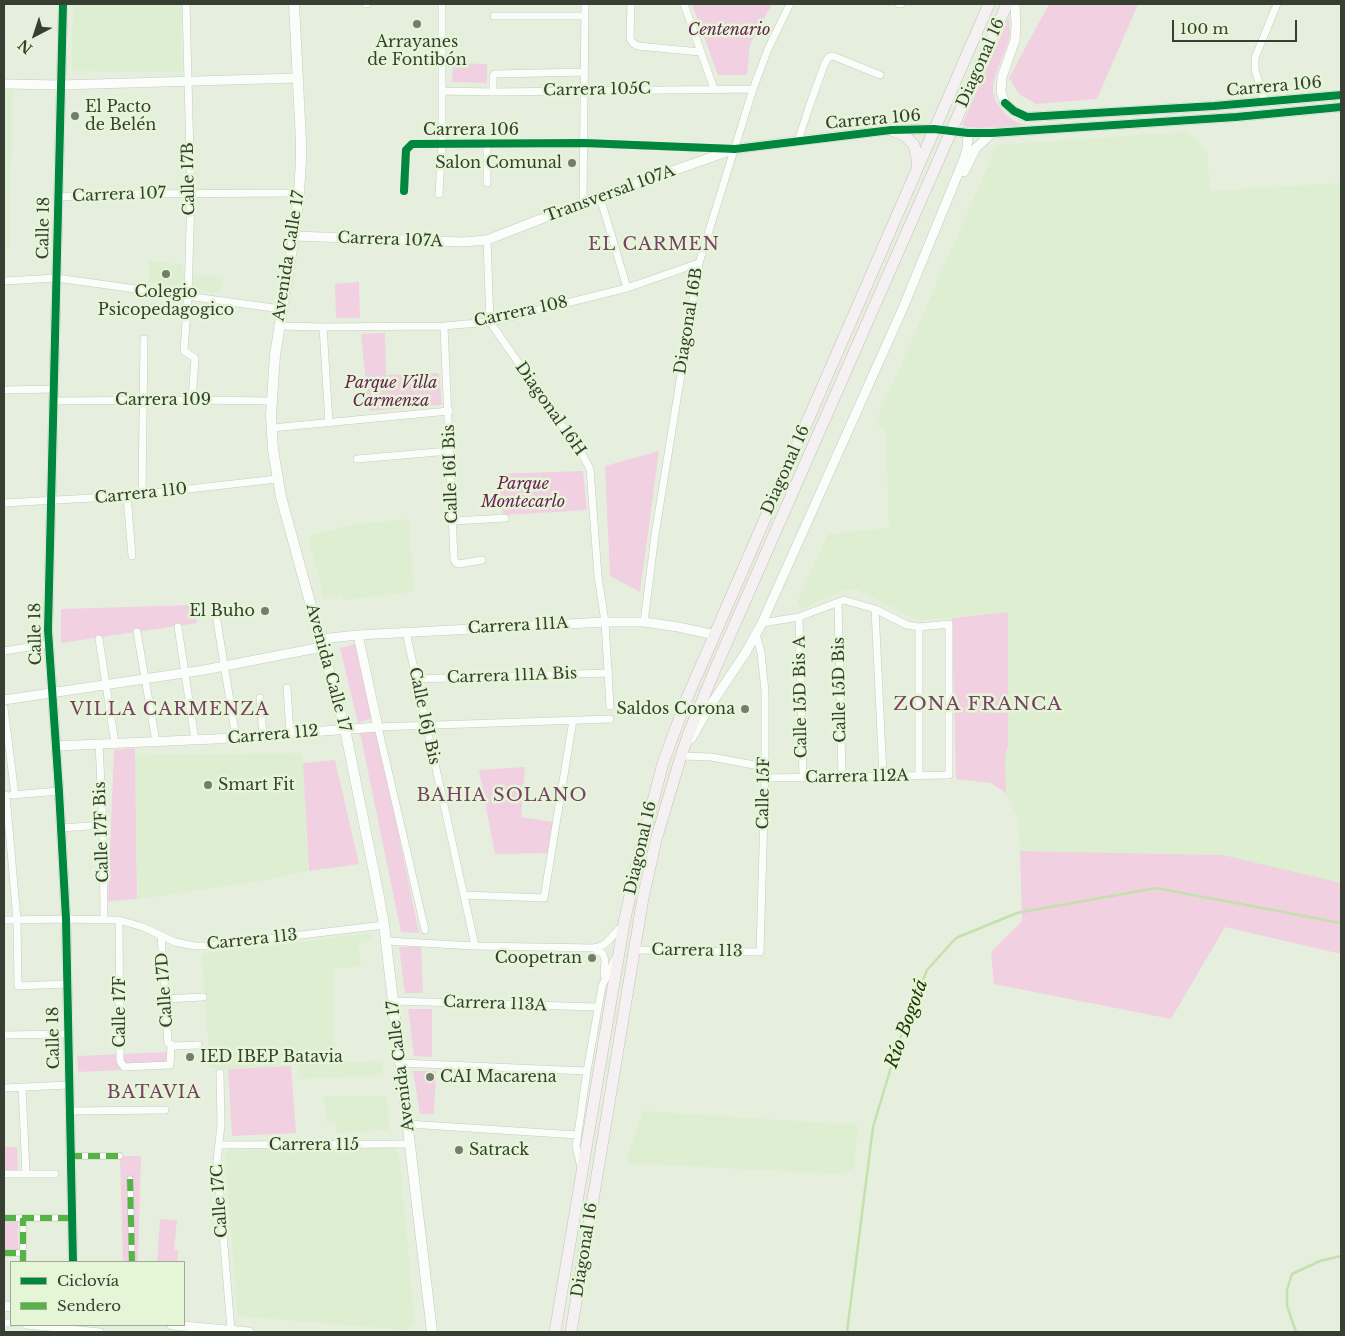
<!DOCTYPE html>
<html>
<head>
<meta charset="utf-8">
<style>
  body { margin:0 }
  #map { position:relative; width:1345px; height:1336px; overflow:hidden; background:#e6efde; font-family:"Libre Baskerville",serif }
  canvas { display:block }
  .frame { position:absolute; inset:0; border:5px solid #373e32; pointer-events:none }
  .legend { position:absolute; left:10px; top:1261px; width:175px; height:65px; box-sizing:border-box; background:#e5f6d7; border:1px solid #9fac95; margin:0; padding:6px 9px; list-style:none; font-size:15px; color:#373e32 }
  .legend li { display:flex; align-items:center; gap:10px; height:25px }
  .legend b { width:25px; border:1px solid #9fac95 }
  .north { position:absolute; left:10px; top:10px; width:50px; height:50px; -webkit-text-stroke:4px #e5f6d7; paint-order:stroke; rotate:220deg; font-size:14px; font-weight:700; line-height:20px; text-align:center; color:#373e32 }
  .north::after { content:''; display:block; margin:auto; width:18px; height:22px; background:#373e32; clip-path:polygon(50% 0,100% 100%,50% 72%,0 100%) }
  .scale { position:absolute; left:1172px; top:20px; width:125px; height:22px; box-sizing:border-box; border:2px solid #373e32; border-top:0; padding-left:6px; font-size:15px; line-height:18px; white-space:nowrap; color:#373e32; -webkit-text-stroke:4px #e5f6d7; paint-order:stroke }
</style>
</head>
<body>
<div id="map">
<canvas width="1345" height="1336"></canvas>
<div class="frame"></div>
<ul class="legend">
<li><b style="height:6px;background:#00873e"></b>Ciclovía</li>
<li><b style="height:6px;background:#56b346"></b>Sendero</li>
</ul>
<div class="north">N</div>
<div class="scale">100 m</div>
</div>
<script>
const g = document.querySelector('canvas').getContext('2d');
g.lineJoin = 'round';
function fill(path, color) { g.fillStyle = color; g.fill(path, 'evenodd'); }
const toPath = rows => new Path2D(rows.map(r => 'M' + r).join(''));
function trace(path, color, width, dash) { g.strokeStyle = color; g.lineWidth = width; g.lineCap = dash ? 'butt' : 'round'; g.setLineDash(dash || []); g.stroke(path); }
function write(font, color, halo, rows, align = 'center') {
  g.font = font + ' "Libre Baskerville",serif'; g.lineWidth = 5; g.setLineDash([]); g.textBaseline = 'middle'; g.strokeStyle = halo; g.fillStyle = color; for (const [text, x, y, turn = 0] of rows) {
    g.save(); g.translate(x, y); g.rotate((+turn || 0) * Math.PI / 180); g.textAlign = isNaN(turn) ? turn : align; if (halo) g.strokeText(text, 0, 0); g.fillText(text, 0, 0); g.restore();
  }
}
fill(toPath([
  [73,4,181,4,182,72,72,71],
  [4,90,13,90,9,249,4,249],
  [1188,132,1207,152,1210,191,1341,183,1341,884,1223,855,1020,851,1018,818,1006,793,1005,757,1008,745,1008,612,919,621,856,589,844,590,807,607,801,608,797,602,828,534,889,528,886,430,875,424,997,145],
  [149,261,183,265,184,287,149,282],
  [194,275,223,277,220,293,194,289],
  [409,519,414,592,344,600,342,594,324,599,308,536,350,525],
  [303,753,308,871,255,882,138,899,135,755],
  [370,933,371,940,358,942,361,966,333,969,334,1055,335,1063,382,1060,384,1075,300,1079,298,1065,228,1069,210,1068,202,954],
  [324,1096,387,1096,389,1130,336,1133,336,1123,326,1123],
  [643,1111,858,1125,854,1169,840,1174,626,1163],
  [390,1146,396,1150,399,1157,415,1324,406,1330,238,1316,225,1157,227,1151,232,1148]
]), '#deeed1');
fill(toPath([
  [692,4,772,4,750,44,747,75,718,75],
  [1049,4,1138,4,1097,99,1036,104,1019,94,1009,78],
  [1009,17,1010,37,997,71,993,84,993,93,996,102,1006,115,1018,123,1027,125,981,128,967,127,962,125],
  [453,63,487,64,487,83,452,82],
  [359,282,360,318,336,318,335,284],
  [385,333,386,375,439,373,442,405,369,411,361,334],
  [659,451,640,592,610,576,605,466],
  [583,471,587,510,503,515,497,474],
  [194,605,197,623,61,643,61,609],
  [1008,612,1008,745,1005,757,1006,793,991,783,956,779,952,618],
  [355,644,372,718,358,723,340,648],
  [377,731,419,933,401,932,360,733],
  [135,748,137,899,108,901,114,750],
  [335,760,359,864,309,871,303,763],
  [525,767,521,817,554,822,550,853,495,854,479,770],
  [1020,851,1223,855,1337,882,1341,884,1341,954,1225,927,1171,1019,994,984,991,952,1022,921],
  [399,947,421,947,423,993,405,993],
  [408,1009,432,1009,432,1057,414,1056],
  [168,1052,168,1068,78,1072,77,1056],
  [291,1066,296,1133,232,1136,228,1069],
  [413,1071,436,1071,434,1114,420,1114],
  [4,1147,17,1147,18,1171,4,1171],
  [120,1156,141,1156,138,1262,123,1262],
  [160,1219,177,1220,174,1249,178,1250,177,1262,157,1262],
  [4,1222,18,1222,18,1252,4,1251]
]), '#f1d0e1');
trace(toPath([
  [847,1332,873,1127,898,1044,927,970,956,938,1017,913,1156,888,1341,923],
  [1296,1332,1287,1306,1287,1290,1292,1274,1320,1261,1341,1256]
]), '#c4e0ad', 2.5);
const pedestrian = toPath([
  [70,1156,120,1156],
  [130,1179,132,1262],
  [4,1218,72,1218],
  [4,1253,23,1253],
  [23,1262,23,1218]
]);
const minor = toPath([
  [186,4,191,194,188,296,184,351,195,358,192,400],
  [366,4,367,4],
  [631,4,630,39,633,43,638,46,700,52],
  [684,4,714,89],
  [899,4,901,4],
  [494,16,585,16],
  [442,91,493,92,753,89],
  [493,92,493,76,495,74,585,72],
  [1265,102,1255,70,1255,58,1277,4],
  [798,141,809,107,825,63,829,57,833,56,880,75],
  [487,145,487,183],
  [404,191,406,150,412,144,584,143,729,149],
  [439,194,442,144,442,4],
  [58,197,129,194,299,193],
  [600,197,627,288],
  [583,203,585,4],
  [487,240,490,322,582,454,590,469,598,576,605,622,610,706],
  [4,281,56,278,78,281,281,309],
  [278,326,323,327,444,326,490,322,627,288,699,263],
  [444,326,454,559,456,563,459,564,482,560],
  [323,327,329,423],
  [4,390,54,389],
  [53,401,192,400,272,401],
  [272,428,449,411],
  [357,459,449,451],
  [142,494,144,339],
  [127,496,132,556],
  [4,503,127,496,277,479],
  [453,521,505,518],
  [838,603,842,777],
  [875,609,883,776],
  [799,617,803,778],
  [217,621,236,738],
  [644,622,655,535,699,263,753,89,768,49,790,4],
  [762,623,799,617,844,600,875,609,907,625,919,627,949,624,949,775,765,778],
  [178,627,195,740],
  [919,627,919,776],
  [137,632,156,742],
  [406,632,475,946],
  [99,639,115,744],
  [4,651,48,644],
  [416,679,609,673],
  [287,688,290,733],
  [260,698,263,736],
  [4,708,15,795],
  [99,744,103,825,104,919],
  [681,756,711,757,765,767],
  [6,795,17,920,18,986,67,984],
  [12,795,59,791],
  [61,828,103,825],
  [464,895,544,898,573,720],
  [4,920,66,919,119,920,143,927,175,942,195,946,210,946,384,925],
  [119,920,120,1061,124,1067,170,1065,171,1046],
  [425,930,378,727,610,719],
  [161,935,168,1043,174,1046,198,1045],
  [386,941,475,946,594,948,602,946,607,942,622,926],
  [594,948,603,954,605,960,604,975],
  [634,950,760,952,765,778,765,691,761,653,756,634],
  [164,999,203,997],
  [393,1001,598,1007],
  [4,1035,68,1034],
  [400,1063,587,1071],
  [220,1073,221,1125,217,1161,231,1330],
  [22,1087,26,1173],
  [4,1088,68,1085],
  [69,1111,165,1110],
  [408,1124,577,1135],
  [219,1145,410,1144],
  [581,1167,576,1147,587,1071,602,986,615,959],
  [4,1174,55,1174],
  [4,1323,11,1323],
  [26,1325,100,1332]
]);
const tertiary = toPath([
  [63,4,48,630,59,791,66,919,73,1262],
  [1015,4,1016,26,1015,40,1002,77,1001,92,1005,103,1014,111,1021,115,1027,117,1214,106,1341,95],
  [4,84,61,85,298,78],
  [964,172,976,148,992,133],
  [294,236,463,242,487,240,587,201,735,149,798,141,891,130,934,129,968,133,992,133,1236,117,1341,107],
  [320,639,358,635,605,622,644,622,678,627,715,635],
  [4,700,204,670,322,647],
  [691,739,708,709,746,652,762,623,903,308,964,159,967,149,968,133],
  [56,746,214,739,378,727,358,635],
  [4,1306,11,1307],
  [172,1325,249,1332]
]);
const secondary = toPath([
  [294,4,301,141,301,160,299,193,294,236,275,355,271,415,273,450,281,497,345,729,379,897,384,925,432,1332]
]);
const primary = toPath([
  [891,130,904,135,914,145,917,158,917,166],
  [555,1332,624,923,639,854,663,763,687,698,989,4],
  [571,1332,643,898,656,840,681,756,689,733,716,667,1007,4]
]);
trace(pedestrian, '#c4ccbf', 7);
trace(minor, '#c4ccbf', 8);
trace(tertiary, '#c4ccbf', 10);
trace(secondary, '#c4ccbf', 11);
trace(primary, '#c3bebc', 12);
trace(pedestrian, '#fbfdfa', 5.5);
trace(minor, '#fbfdfa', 7);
trace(tertiary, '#fbfdfa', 9);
trace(secondary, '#fbfdfa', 10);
trace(primary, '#f5f1f2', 11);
trace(toPath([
  [70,1156,120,1156],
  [130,1179,132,1262],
  [4,1218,72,1218],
  [4,1253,23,1253],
  [23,1262,23,1218]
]), '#56b346', 6, [12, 6]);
trace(toPath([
  [63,4,48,630,59,791,66,919,73,1262],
  [1005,103,1014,111,1027,117,1214,106,1341,95],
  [404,191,406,150,412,144,584,143,735,149,891,130,934,129,968,133,992,133,1236,117,1341,107]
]), '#00873e', 8);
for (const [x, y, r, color] of [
  [417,24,5,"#747c6e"],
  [75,116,5,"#747c6e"],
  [572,163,5,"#747c6e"],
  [166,274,5,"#747c6e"],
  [265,611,5,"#747c6e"],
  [745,709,5,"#747c6e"],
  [208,785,5,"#747c6e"],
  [592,958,5,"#747c6e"],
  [190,1057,5,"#747c6e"],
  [430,1077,5,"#747c6e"],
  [459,1150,5,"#747c6e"]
]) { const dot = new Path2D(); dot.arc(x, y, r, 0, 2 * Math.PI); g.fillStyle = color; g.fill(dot); trace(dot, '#e5f6d7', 2); }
write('italic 16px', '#6c2059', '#e5f6d7', [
  ["Centenario",729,30],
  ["Parque Villa",391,383],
  ["Carmenza",391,401],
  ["Parque",523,484],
  ["Montecarlo",523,502]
]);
write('16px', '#373e32', '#e5f6d7', [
  ["Arrayanes",417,42,"center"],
  ["de Fontibón",417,60,"center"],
  ["El Pacto",85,107],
  ["de Belén",85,125],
  ["Salon Comunal",562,163,"right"],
  ["Colegio",166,292,"center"],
  ["Psicopedagogico",166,310,"center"],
  ["El Buho",255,611,"right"],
  ["Saldos Corona",735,709,"right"],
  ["Smart Fit",218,785],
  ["Coopetran",582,958,"right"],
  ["IED IBEP Batavia",200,1057],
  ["CAI Macarena",440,1077],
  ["Satrack",469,1150]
], 'left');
write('16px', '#373e32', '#e5f6d7', [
  ["Diagonal 16",981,63,-66],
  ["Carrera 106",1274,87,-5],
  ["Carrera 105C",597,90,-1],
  ["Carrera 106",873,120,-5],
  ["Carrera 106",471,130],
  ["Calle 17B",189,179,-91],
  ["Transversal 107A",610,194,-20],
  ["Carrera 107",119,195,-2],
  ["Calle 18",44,228,-89],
  ["Carrera 107A",390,240,2],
  ["Avenida Calle 17",289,256,-81],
  ["Carrera 108",521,312,-12],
  ["Diagonal 16B",689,321,-81],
  ["Carrera 109",163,400],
  ["Diagonal 16H",550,409,55],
  ["Diagonal 16",786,470,-66],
  ["Calle 16I Bis",451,474,-92],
  ["Carrera 110",141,494,-6],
  ["Carrera 111A",518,626,-3],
  ["Calle 18",36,634,-91],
  ["Avenida Calle 17",328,668,75],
  ["Carrera 111A Bis",512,676,-2],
  ["Calle 15D Bis",840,690,-91],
  ["Calle 15D Bis A",801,697,-91],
  ["Calle 16J Bis",424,716,78],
  ["Carrera 112",273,735,-5],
  ["Carrera 112A",857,777,-1],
  ["Calle 15F",764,793,-89],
  ["Calle 17F Bis",102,832,-92],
  ["Diagonal 16",641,848,-77],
  ["Carrera 113",252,940,-6],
  ["Carrera 113",697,951,1],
  ["Calle 17D",165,990,-94],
  ["Carrera 113A",495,1004,2],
  ["Calle 17F",120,1012,-90],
  ["Calle 18",54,1038,-91],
  ["Avenida Calle 17",401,1066,-97],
  ["Carrera 115",314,1145],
  ["Calle 17C",220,1201,-94],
  ["Diagonal 16",585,1250,-81]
]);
g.letterSpacing = '1px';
write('18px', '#7b3f69', '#e5f6d7', [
  ["EL CARMEN",654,245],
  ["VILLA CARMENZA",170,710],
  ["BAHIA SOLANO",502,796],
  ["BATAVIA",154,1093]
]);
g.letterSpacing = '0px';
write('italic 18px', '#213708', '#e5f6d7', [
  ["Río Bogotá",907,1024,-70]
]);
g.letterSpacing = '1px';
write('19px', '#7b3f69', '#e5f6d7', [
  ["ZONA FRANCA",978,705]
]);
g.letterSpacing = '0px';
</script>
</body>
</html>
